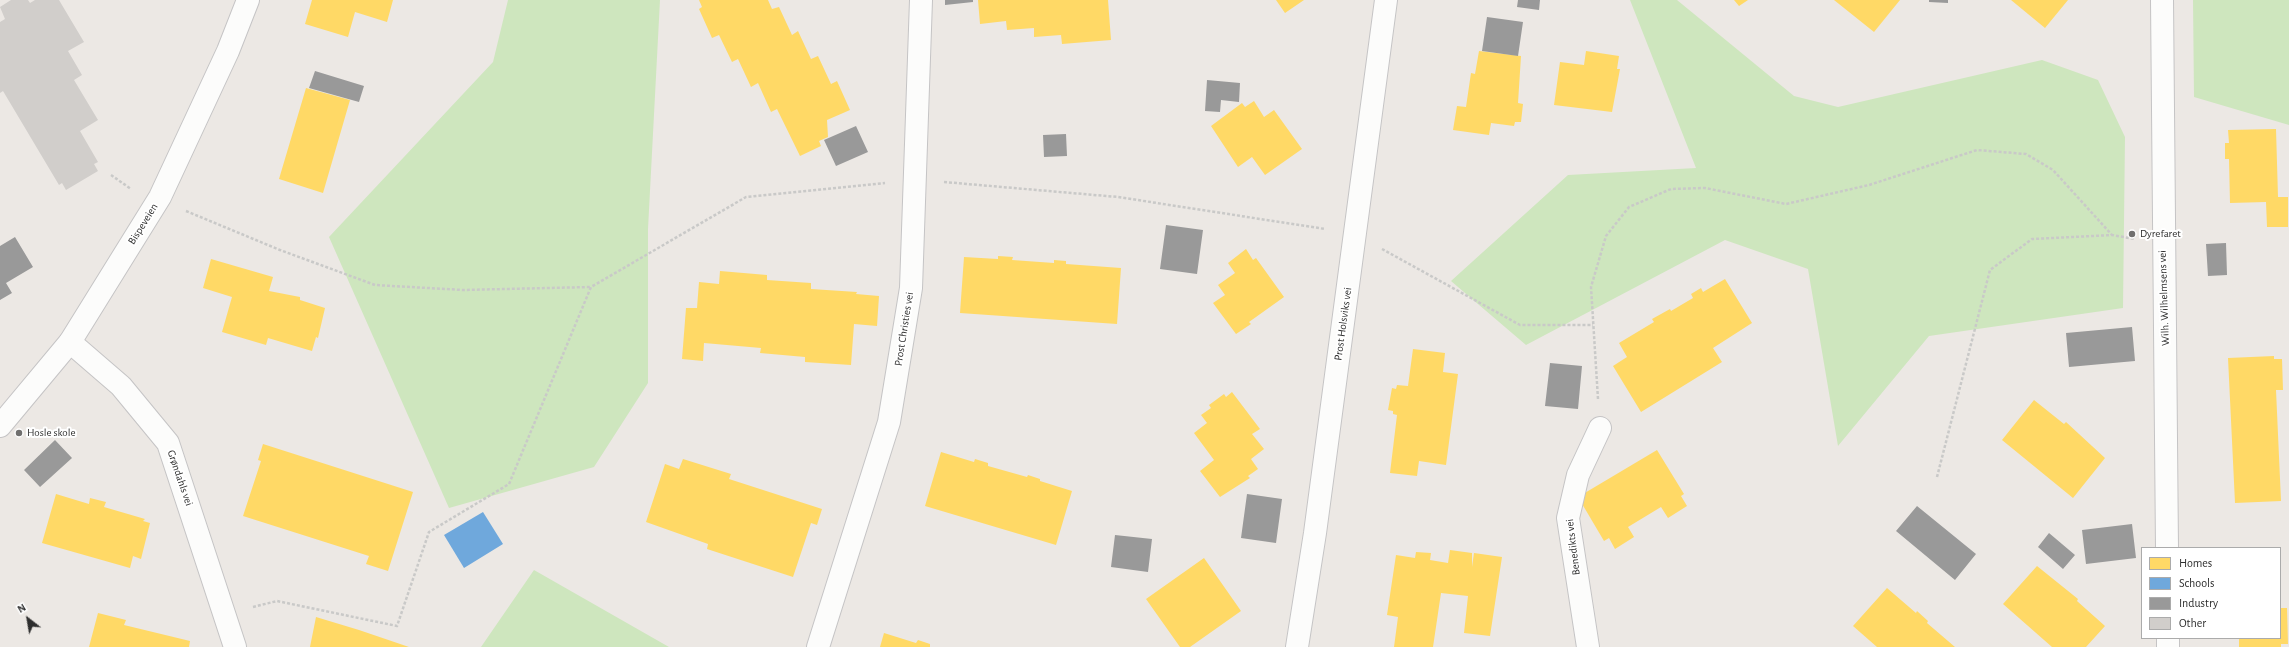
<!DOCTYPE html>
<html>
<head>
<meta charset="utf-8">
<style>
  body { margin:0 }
  #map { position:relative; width:2289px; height:647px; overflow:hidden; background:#ece8e4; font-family:"Alegreya Sans",sans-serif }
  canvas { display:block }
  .legend { position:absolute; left:2141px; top:547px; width:140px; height:92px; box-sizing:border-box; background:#fff; border:1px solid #ababab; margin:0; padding:5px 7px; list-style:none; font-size:12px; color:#2e2e2e }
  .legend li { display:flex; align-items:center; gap:8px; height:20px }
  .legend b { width:20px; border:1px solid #ababab }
  .north { position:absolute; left:8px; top:599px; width:40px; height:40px; -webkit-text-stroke:3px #fff; paint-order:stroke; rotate:329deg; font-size:11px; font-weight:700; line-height:16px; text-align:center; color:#2e2e2e }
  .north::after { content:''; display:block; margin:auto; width:14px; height:18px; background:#2e2e2e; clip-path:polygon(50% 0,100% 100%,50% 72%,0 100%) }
</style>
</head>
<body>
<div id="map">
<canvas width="2289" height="647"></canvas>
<ul class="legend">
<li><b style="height:11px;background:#ffd966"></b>Homes</li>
<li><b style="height:11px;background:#6fa8dc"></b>Schools</li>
<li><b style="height:11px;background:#999"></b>Industry</li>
<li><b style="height:11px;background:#d1cecb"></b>Other</li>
</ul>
<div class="north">N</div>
</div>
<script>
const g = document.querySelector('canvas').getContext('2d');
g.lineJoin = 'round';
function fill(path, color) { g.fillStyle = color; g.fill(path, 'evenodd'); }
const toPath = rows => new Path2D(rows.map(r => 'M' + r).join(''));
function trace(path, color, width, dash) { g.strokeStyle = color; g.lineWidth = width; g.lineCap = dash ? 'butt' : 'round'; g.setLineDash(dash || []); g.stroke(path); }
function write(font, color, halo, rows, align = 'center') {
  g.font = font + ' "Alegreya Sans",sans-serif'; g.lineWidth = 4; g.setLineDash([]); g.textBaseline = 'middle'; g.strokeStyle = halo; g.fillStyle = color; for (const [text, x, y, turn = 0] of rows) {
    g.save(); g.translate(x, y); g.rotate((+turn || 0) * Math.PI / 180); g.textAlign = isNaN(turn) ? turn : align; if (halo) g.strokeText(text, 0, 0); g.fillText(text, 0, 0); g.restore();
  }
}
fill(toPath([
  [508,0,660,0,648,229,648,383,594,467,449,508,329,237,493,62],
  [1630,0,1677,0,1794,96,1838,107,2042,60,2098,80,2125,137,2123,308,1929,336,1838,446,1808,269,1725,240,1526,345,1451,281,1568,175,1696,168],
  [2193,0,2289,0,2289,125,2194,97],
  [534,570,669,647,481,647]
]), '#cee6be');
fill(toPath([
  [312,0,393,0,387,22,355,12,348,37,305,24],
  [699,0,768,0,772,9,779,7,792,35,798,31,811,59,818,56,831,84,837,81,850,110,827,120,828,137,819,141,821,146,800,156,777,109,771,112,758,83,751,87,738,59,732,62,719,35,712,38,699,9,702,7],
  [978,0,1108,0,1111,40,1062,44,1061,35,1034,37,1034,28,1007,30,1006,21,980,24],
  [1276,0,1304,0,1285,13],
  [1734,0,1748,0,1739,6],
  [1834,0,1900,0,1874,32],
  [2011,0,2068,0,2045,28],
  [1479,51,1521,56,1518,103,1523,104,1521,122,1515,122,1514,126,1491,123,1489,135,1453,130,1457,106,1466,107,1471,73,1475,74],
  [1586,51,1619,56,1617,69,1620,69,1612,112,1554,105,1560,62,1584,65],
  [306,88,350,100,323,193,279,179],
  [1254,101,1264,117,1274,110,1302,149,1265,175,1252,157,1238,167,1211,126,1242,103,1245,107],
  [2276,129,2278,197,2288,197,2288,227,2267,227,2266,202,2230,203,2229,159,2225,159,2225,143,2229,143,2228,130],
  [1246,249,1253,260,1256,258,1284,297,1249,322,1251,324,1236,334,1213,303,1225,295,1218,285,1235,273,1228,263],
  [998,256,1013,257,1012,260,1054,263,1054,260,1066,261,1066,264,1121,268,1117,324,960,313,964,257,998,259],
  [211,259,273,277,269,291,300,297,300,300,325,308,318,338,316,337,312,351,268,338,266,345,222,332,232,297,203,288],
  [720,271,767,275,767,280,811,283,811,289,857,292,856,294,879,296,877,326,854,324,851,365,805,362,805,357,760,353,761,348,704,343,703,361,682,359,686,308,697,308,699,282,719,284],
  [1725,279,1752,323,1713,348,1722,362,1641,412,1613,366,1627,357,1619,343,1654,322,1652,319,1670,309,1671,311,1693,298,1691,294,1701,288,1703,292],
  [1413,349,1445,353,1443,372,1458,374,1446,465,1419,461,1417,476,1390,473,1397,415,1393,414,1393,411,1388,410,1392,388,1396,389,1397,385,1408,386],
  [2274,356,2274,359,2282,359,2283,390,2276,390,2281,501,2235,503,2228,358],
  [1232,392,1260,429,1252,434,1264,449,1251,459,1258,469,1248,476,1250,478,1220,497,1200,471,1214,460,1194,433,1207,423,1201,415,1211,408,1209,405,1224,394,1226,397],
  [2034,400,2064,424,2066,422,2105,458,2073,498,2002,440],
  [263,444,413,492,388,571,366,564,369,556,243,516,261,461,258,460],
  [1657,450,1684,494,1681,496,1687,506,1668,518,1661,507,1628,527,1634,537,1615,549,1609,538,1604,541,1578,497],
  [941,452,974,462,975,459,988,463,988,466,1027,477,1028,475,1040,479,1040,481,1072,491,1056,545,925,506],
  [683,459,731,474,729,479,822,509,817,525,811,523,793,577,707,549,708,544,646,522,665,464,679,469],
  [56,494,89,504,90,498,106,502,104,507,145,519,143,521,150,523,141,559,133,556,130,568,42,543],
  [1450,550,1472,553,1472,567,1474,553,1502,557,1490,636,1464,633,1468,596,1441,593,1433,647,1394,647,1398,617,1387,615,1396,555,1415,558,1416,552,1431,553,1430,560,1448,563],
  [1204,558,1241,611,1190,647,1180,647,1146,599],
  [2037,566,2078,599,2077,601,2105,626,2086,647,2052,647,2003,604],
  [1887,588,1916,613,1917,611,1928,621,1927,623,1955,647,1877,647,1853,626],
  [2280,608,2287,608,2288,644,2281,644,2281,647,2239,647,2239,638,2280,638],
  [98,613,126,620,124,625,190,641,189,647,89,647],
  [316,617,359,630,409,647,310,647],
  [884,633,916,643,918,640,930,644,930,647,880,647]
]), '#ffd966');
fill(toPath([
  [483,512,503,544,464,568,444,535]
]), '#6fa8dc');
fill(toPath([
  [945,0,973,0,973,2,945,5],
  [1518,0,1540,0,1539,10,1517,7],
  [1929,0,1948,0,1948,3,1929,2],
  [1487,17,1523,22,1518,56,1482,51],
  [315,71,364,86,359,102,309,88],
  [1207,80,1240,83,1239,102,1221,100,1220,112,1205,111],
  [856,126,868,152,836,166,824,140],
  [1066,134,1067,156,1044,157,1043,135],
  [1166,225,1203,230,1197,274,1160,269],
  [15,237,33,267,6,283,12,293,0,300,0,246],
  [2226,243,2227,275,2208,276,2206,244],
  [2132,327,2135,361,2069,367,2066,333],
  [1550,363,1582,366,1578,409,1545,406],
  [55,440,72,458,40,487,24,470],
  [1247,494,1282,499,1276,543,1241,538],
  [1917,506,1976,554,1955,580,1896,531],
  [2132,524,2136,558,2086,564,2082,530],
  [2049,533,2075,555,2063,569,2038,547],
  [1115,535,1152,539,1148,572,1111,567]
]), '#999');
fill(toPath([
  [11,0,28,0,30,3,35,0,59,0,84,42,68,51,82,75,74,80,98,120,80,131,98,162,94,164,98,171,66,190,62,183,59,185,3,91,0,93,0,22,5,19,0,7]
]), '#d1cecb');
const street = toPath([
  [70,342,121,386,168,443,235,647],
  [818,647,889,422,911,288,921,0],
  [1297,647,1315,533,1386,0],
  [1588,647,1568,518,1578,475,1600,428]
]);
const secondary = toPath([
  [2162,0,2167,548],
  [0,426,70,342,160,197,228,51,248,0],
  [2168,638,2168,647]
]);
trace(street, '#c5c4c5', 24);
trace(secondary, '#c5c4c5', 24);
trace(toPath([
  [111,175,131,189],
  [944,182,1118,197,1325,229],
  [186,211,280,250,375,285,463,290,591,287],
  [1382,249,1520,325,1593,325],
  [1598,399,1591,287,1606,236,1629,207,1671,189,1705,188,1786,204,1869,185,1977,150,2026,154,2053,170,2112,235],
  [1937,477,1990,270,2032,239,2112,235,2135,239],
  [253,607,277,601,397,626,429,532,509,484,591,287,746,197,885,183]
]), '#c9c9c8', 2.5, [3, 2]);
trace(street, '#fcfcfb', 22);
trace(secondary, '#fcfcfb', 22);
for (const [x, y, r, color] of [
  [2132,234,4,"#706f6e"],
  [19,433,4,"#706f6e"]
]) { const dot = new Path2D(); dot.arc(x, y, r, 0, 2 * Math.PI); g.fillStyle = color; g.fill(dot); trace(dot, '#fff', 1.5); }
write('11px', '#2e2e2e', '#fff', [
  ["Bispeveien",143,224,-58],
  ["Wilh. Wilhelmsens vei",2164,298,-92],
  ["Prost Holsviks vei",1343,324,-82],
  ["Prost Christies vei",904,329,-81],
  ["Grøndahls vei",180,478,71],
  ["Benedikts vei",1573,547,-97]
]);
write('11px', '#2e2e2e', '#fff', [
  ["Dyrefaret",2140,234],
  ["Hosle skole",27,433]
], 'left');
</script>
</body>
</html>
